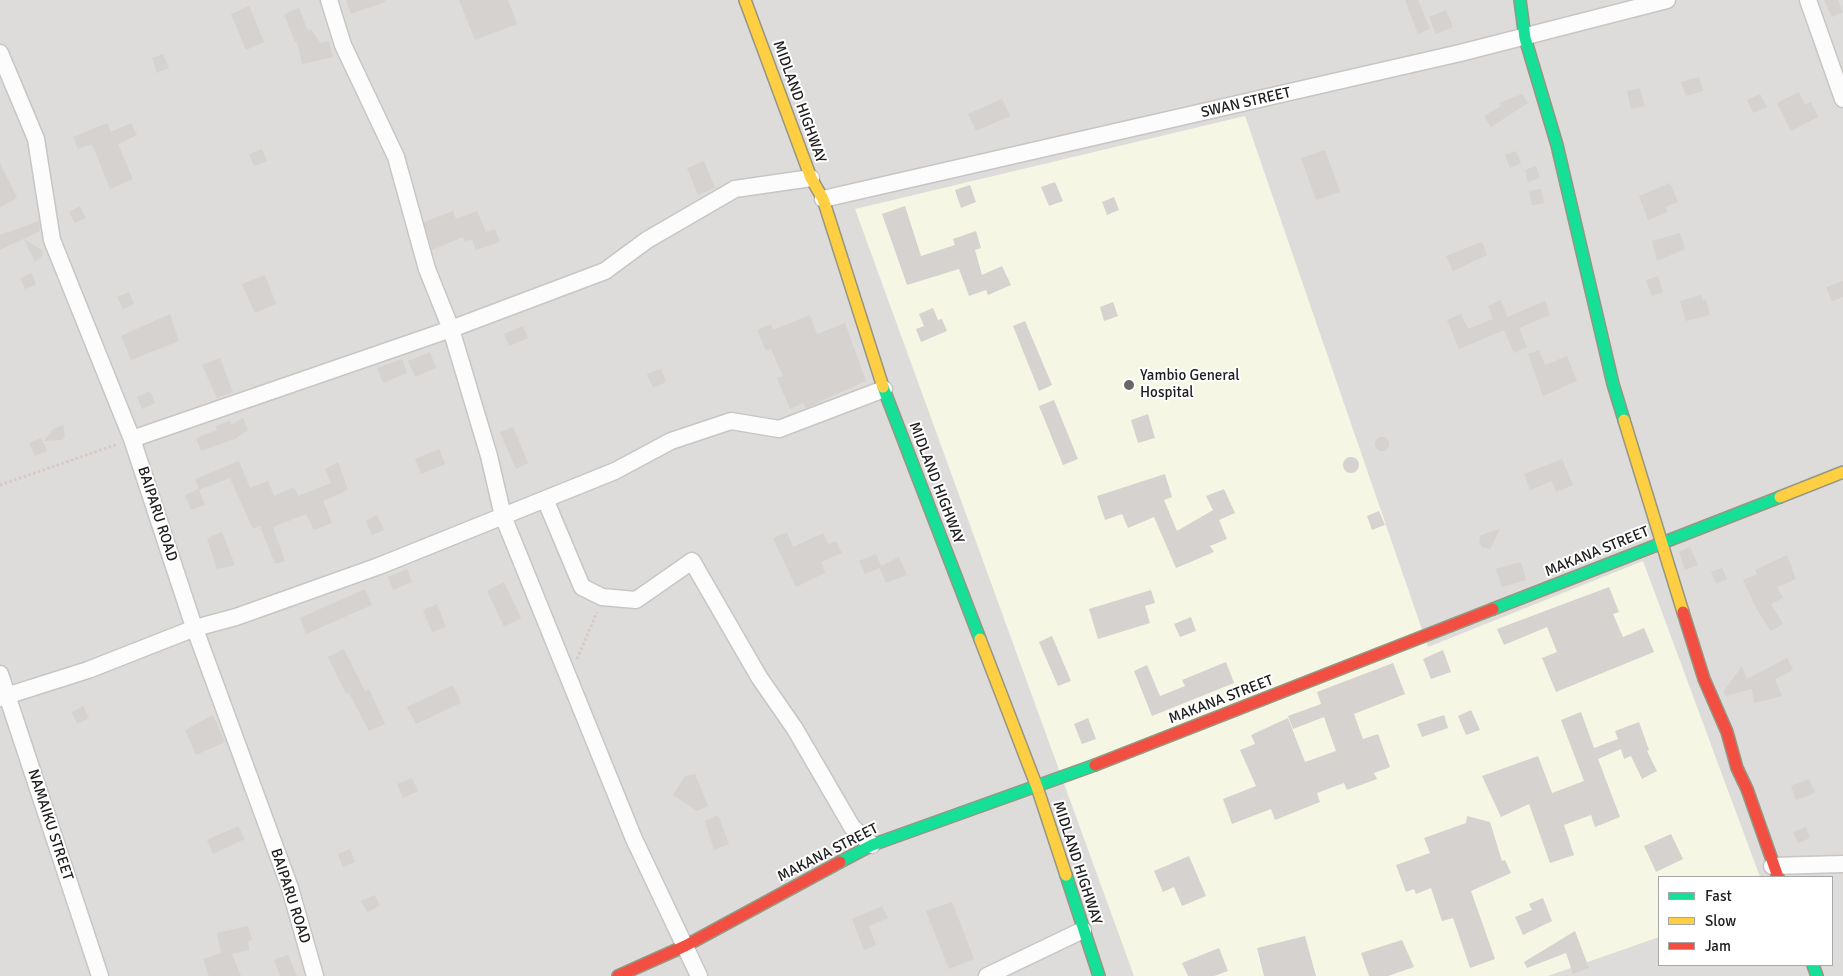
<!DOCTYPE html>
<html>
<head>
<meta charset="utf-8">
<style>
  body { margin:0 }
  #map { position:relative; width:1843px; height:976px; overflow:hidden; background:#eeece8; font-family:Signika,sans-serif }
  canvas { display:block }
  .legend { position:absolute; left:1658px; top:876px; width:175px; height:90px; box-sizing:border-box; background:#fff; border:1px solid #a6a6a6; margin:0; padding:6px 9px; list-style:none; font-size:15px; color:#202020 }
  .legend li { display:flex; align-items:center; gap:10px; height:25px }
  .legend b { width:25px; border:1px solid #a6a6a6 }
</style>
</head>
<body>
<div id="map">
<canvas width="1843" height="976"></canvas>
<ul class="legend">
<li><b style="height:6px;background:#16e098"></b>Fast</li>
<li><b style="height:6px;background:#ffcf43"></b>Slow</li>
<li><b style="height:6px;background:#f24e42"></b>Jam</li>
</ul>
</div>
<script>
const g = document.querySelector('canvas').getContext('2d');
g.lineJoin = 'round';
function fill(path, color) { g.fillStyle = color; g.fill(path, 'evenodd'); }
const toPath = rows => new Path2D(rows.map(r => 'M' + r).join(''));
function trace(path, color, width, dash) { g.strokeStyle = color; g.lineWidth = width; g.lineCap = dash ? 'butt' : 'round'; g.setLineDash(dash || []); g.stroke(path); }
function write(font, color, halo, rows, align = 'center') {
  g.font = font + ' Signika,sans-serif'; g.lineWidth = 4; g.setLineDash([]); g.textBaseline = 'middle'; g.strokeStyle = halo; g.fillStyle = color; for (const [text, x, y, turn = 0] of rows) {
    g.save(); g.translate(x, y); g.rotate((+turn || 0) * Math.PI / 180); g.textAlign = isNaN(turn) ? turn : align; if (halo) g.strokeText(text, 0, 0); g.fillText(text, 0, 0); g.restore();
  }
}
fill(toPath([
  [0,0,1843,0,1843,976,0,976],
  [1659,877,1832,877,1832,965,1659,965]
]), '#dddcda');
fill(toPath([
  [1245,116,1428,647,1643,561,1760,877,1659,877,1659,937,1548,976,1134,976,855,209]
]), '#f6f6e4');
fill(toPath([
  [346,0,385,0,385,2,351,14],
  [459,0,508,0,517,24,475,40],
  [1405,0,1418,0,1430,29,1418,34],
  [1824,0,1838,0,1843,12,1832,17],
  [249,6,264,42,246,50,231,14],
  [299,8,308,31,311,29,320,43,329,41,333,57,302,64,297,41,295,42,284,14],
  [1446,10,1453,27,1436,34,1429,17],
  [163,54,169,68,157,73,152,58],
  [1699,77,1703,91,1686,96,1681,82],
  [1640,88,1645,106,1631,109,1627,91],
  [1799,92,1805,105,1811,102,1818,117,1791,131,1777,103],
  [1522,94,1528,103,1491,127,1484,116,1501,106,1499,103],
  [1760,94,1767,107,1753,113,1747,100],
  [1002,99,1010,116,976,131,968,114],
  [107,123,111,132,131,123,137,135,118,144,133,179,110,189,92,144,78,149,73,137],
  [262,149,267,161,254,166,249,154],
  [1325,150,1340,192,1316,200,1301,158],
  [1516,151,1521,163,1510,168,1505,155],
  [704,161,715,188,698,195,687,168],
  [0,163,17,198,0,207],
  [1536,166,1540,178,1528,182,1525,170],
  [1055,182,1063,201,1049,206,1041,187],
  [1670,183,1678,202,1665,207,1668,212,1648,220,1639,196],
  [970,185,976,202,961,208,955,190],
  [1541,189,1544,203,1532,205,1529,191],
  [1114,197,1119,210,1107,215,1102,202],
  [80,206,86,218,75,223,69,212],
  [905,206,921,256,955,245,953,239,976,231,981,248,975,250,982,275,1002,266,1011,285,988,295,986,290,969,296,959,269,907,285,882,214],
  [453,211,456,219,477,211,486,232,495,229,500,242,476,250,472,239,465,242,463,237,432,250,424,222],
  [39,221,40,231,0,250,0,235],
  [1680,233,1685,249,1657,261,1652,241],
  [24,239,43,251,42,256,35,262],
  [1482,242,1487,255,1453,271,1446,256],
  [32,273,36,285,25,289,20,278],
  [265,275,276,304,255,313,242,284],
  [1658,276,1663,292,1652,296,1646,280],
  [1843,281,1843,297,1832,301,1826,287],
  [129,292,134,304,123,309,117,297],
  [1701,295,1703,300,1706,299,1710,315,1686,321,1680,301],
  [1501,300,1507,317,1545,301,1550,315,1519,328,1527,347,1514,353,1504,330,1459,349,1447,320,1461,314,1468,329,1493,319,1488,306],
  [1113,302,1118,316,1104,321,1100,307],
  [933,308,938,320,942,319,947,331,921,342,916,329,924,326,919,314],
  [170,314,179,341,131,360,121,336],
  [810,315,817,334,845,323,866,381,806,408,803,403,790,409,777,378,783,376,771,349,766,351,757,330,771,324,773,330],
  [1025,321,1052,385,1039,391,1013,326],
  [523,326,528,338,509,346,504,334],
  [1539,350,1545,365,1567,356,1577,381,1543,396,1528,354],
  [430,352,436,368,415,377,408,361],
  [220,358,233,392,217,398,202,365],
  [402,359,407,373,383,383,377,368],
  [661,369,666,382,653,388,647,374],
  [150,391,155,403,142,409,137,397],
  [1054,400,1078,459,1063,465,1039,406],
  [1148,414,1155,438,1138,443,1131,420],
  [243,418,248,430,235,439,201,451,196,438,217,430,216,426,230,421,231,425],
  [63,425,65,436,62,440,44,441,53,429],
  [513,427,528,463,516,469,500,432],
  '1375 444a7 7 0 1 1 14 0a7 7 0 1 1-14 0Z',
  [41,438,47,451,35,456,29,443],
  [439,449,445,464,421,474,415,459],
  '1343 465a8 8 0 1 1 16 0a8 8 0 1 1-16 0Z',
  [1562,459,1573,485,1556,492,1552,481,1530,490,1524,474],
  [239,461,250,488,268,481,274,496,294,487,298,496,331,483,325,469,338,462,348,490,323,501,332,523,314,530,306,514,273,527,285,561,275,564,260,526,253,529,230,478,199,490,205,505,191,510,185,495,199,489,195,479],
  [1165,474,1172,497,1164,500,1177,531,1213,510,1206,496,1224,489,1235,513,1219,520,1227,539,1210,546,1214,552,1176,568,1154,517,1128,528,1122,514,1105,520,1097,496],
  [1379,511,1385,525,1372,530,1367,516],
  [377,515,384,530,372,535,366,521],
  [1500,529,1490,549,1482,547,1479,542,1481,535],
  [222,532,235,565,217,569,207,538],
  [787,532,793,547,823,533,828,544,836,541,842,553,821,562,825,573,796,587,773,538],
  [1690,547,1698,565,1685,570,1679,552],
  [876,554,881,566,899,557,907,575,886,583,880,568,865,574,859,561],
  [1787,555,1796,579,1777,587,1783,598,1771,604,1783,624,1771,631,1757,610,1743,580,1757,574,1755,570],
  [1521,562,1526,580,1502,587,1496,569],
  [1722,568,1727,579,1716,584,1711,572],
  [407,569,412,582,393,590,388,577],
  [504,582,521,618,504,627,487,591],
  [1609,587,1619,612,1613,614,1623,637,1644,628,1654,652,1556,692,1542,658,1557,652,1547,627,1504,645,1497,629],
  [365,589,372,605,306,634,300,618],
  [1151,590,1155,603,1145,606,1150,623,1098,639,1089,609],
  [437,604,446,627,432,632,423,610],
  [1191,617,1196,631,1180,637,1174,624],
  [1052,636,1071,681,1058,686,1039,642],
  [344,649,365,691,369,689,385,724,369,731,349,693,346,694,328,657],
  [1443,650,1451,672,1431,679,1423,659],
  [1787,658,1793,670,1775,679,1782,696,1754,703,1752,689,1726,696,1724,691,1742,666,1747,679],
  [1226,662,1234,683,1152,716,1134,671,1147,665,1160,696,1185,686,1182,680],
  [1393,663,1405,694,1354,714,1363,739,1378,734,1390,767,1374,773,1377,779,1347,790,1344,783,1317,793,1320,802,1275,820,1271,809,1232,824,1223,799,1256,786,1240,750,1255,744,1251,735,1288,718,1305,762,1336,751,1324,717,1293,729,1288,716,1321,704,1317,692],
  [453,685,461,703,416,724,407,707],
  [83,706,89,718,77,724,72,712],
  [1471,710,1480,730,1466,735,1458,716],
  [1581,712,1594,748,1618,739,1615,731,1639,722,1649,750,1647,751,1657,771,1642,779,1631,756,1624,759,1621,749,1598,759,1620,817,1595,827,1591,815,1564,825,1574,855,1550,863,1529,804,1501,817,1482,776,1538,756,1552,793,1584,781,1561,720],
  [213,715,225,742,196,755,185,730],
  [1444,715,1448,728,1422,737,1417,724],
  [1088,718,1096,739,1082,744,1074,724],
  [695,774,708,806,697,811,673,795,685,776],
  [412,778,418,791,403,798,397,784],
  [1809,779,1815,793,1796,800,1791,786],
  [718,815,729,844,714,850,705,821],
  [1467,816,1490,822,1502,861,1505,860,1511,873,1471,891,1495,959,1470,968,1453,918,1442,921,1431,888,1416,894,1414,889,1406,892,1396,865,1430,853,1424,838,1466,823],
  [238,826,245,839,213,854,207,840],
  [1806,827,1810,838,1798,843,1793,832],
  [1671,834,1683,859,1656,872,1644,846],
  [350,849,355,862,343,867,338,854],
  [1189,856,1206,896,1182,906,1174,887,1163,892,1154,871],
  [375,895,380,906,367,912,361,901],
  [1543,898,1552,921,1523,935,1515,917,1532,910,1529,904],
  [952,902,974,959,949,969,926,911],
  [882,906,888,918,869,926,876,945,864,950,852,919],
  [248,926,252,940,248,941,249,950,232,954,241,976,209,976,203,959,221,953,217,933],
  [1575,931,1589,968,1573,974,1566,953,1527,968,1524,962],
  [1305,936,1316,976,1264,976,1257,948],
  [1402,940,1414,967,1388,976,1369,976,1361,953],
  [1219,948,1228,971,1214,976,1188,976,1182,963],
  [288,955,297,976,280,976,274,960]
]), '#d5d2cf');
const street = toPath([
  [329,0,343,45,396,157,427,269,451,329,489,456,503,516,634,839,699,976],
  [1808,0,1843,99],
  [0,53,36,139,52,240,132,439,192,621,290,888,315,976],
  [823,199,1460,53,1667,0],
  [132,439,451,329,605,271,647,240,735,189,811,178],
  [545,499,582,587,602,597,636,600,692,561,759,677,795,729,852,827,872,845],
  [0,674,100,976],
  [0,698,88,670,195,628,236,617,379,566,615,471,671,441,731,421,779,429,884,389],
  [1772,866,1843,864],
  [987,976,1083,930]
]);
const fast = toPath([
  [1520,0,1525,38,1557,145,1613,384,1624,420],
  [883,387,980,639],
  [1493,609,1780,497],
  [840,862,872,845,1095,765],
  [1066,875,1099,976],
  [1813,965,1817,976]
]);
const slow = toPath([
  [745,0,811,178,823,199,883,387],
  [1624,420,1683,612],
  [1780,497,1843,472],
  [980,639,1037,787,1066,875]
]);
const jam = toPath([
  [1683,612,1704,679,1727,732,1737,768,1747,789,1778,877],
  [1095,765,1493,609],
  [618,976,685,946,840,862]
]);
trace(street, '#c7c6c4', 19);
trace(fast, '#959781', 14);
trace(slow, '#959781', 14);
trace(jam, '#959781', 14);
trace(toPath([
  [0,485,118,444],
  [577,659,597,612]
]), '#d7cac7', 3, [2.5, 2.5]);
trace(street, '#fcfcfc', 16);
trace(fast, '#16e098', 11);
trace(slow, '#ffcf43', 11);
trace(jam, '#f24e42', 11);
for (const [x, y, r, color] of [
  [1129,385,6,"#686766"]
]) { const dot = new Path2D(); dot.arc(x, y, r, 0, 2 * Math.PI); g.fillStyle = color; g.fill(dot); trace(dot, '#fff', 2); }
write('15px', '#202020', '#fff', [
  ["MIDLAND HIGHWAY",799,102,70],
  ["SWAN STREET",1246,103,-13],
  ["MIDLAND HIGHWAY",936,483,69],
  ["BAIPARU ROAD",157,514,72],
  ["MAKANA STREET",1597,552,-22],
  ["MAKANA STREET",1221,700,-21],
  ["NAMAIKU STREET",50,825,72],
  ["MAKANA STREET",828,853,-27],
  ["MIDLAND HIGHWAY",1077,863,72],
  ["BAIPARU ROAD",290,896,72]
]);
write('15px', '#202020', '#fff', [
  ["Yambio General",1140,376],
  ["Hospital",1140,393]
], 'left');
</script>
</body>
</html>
